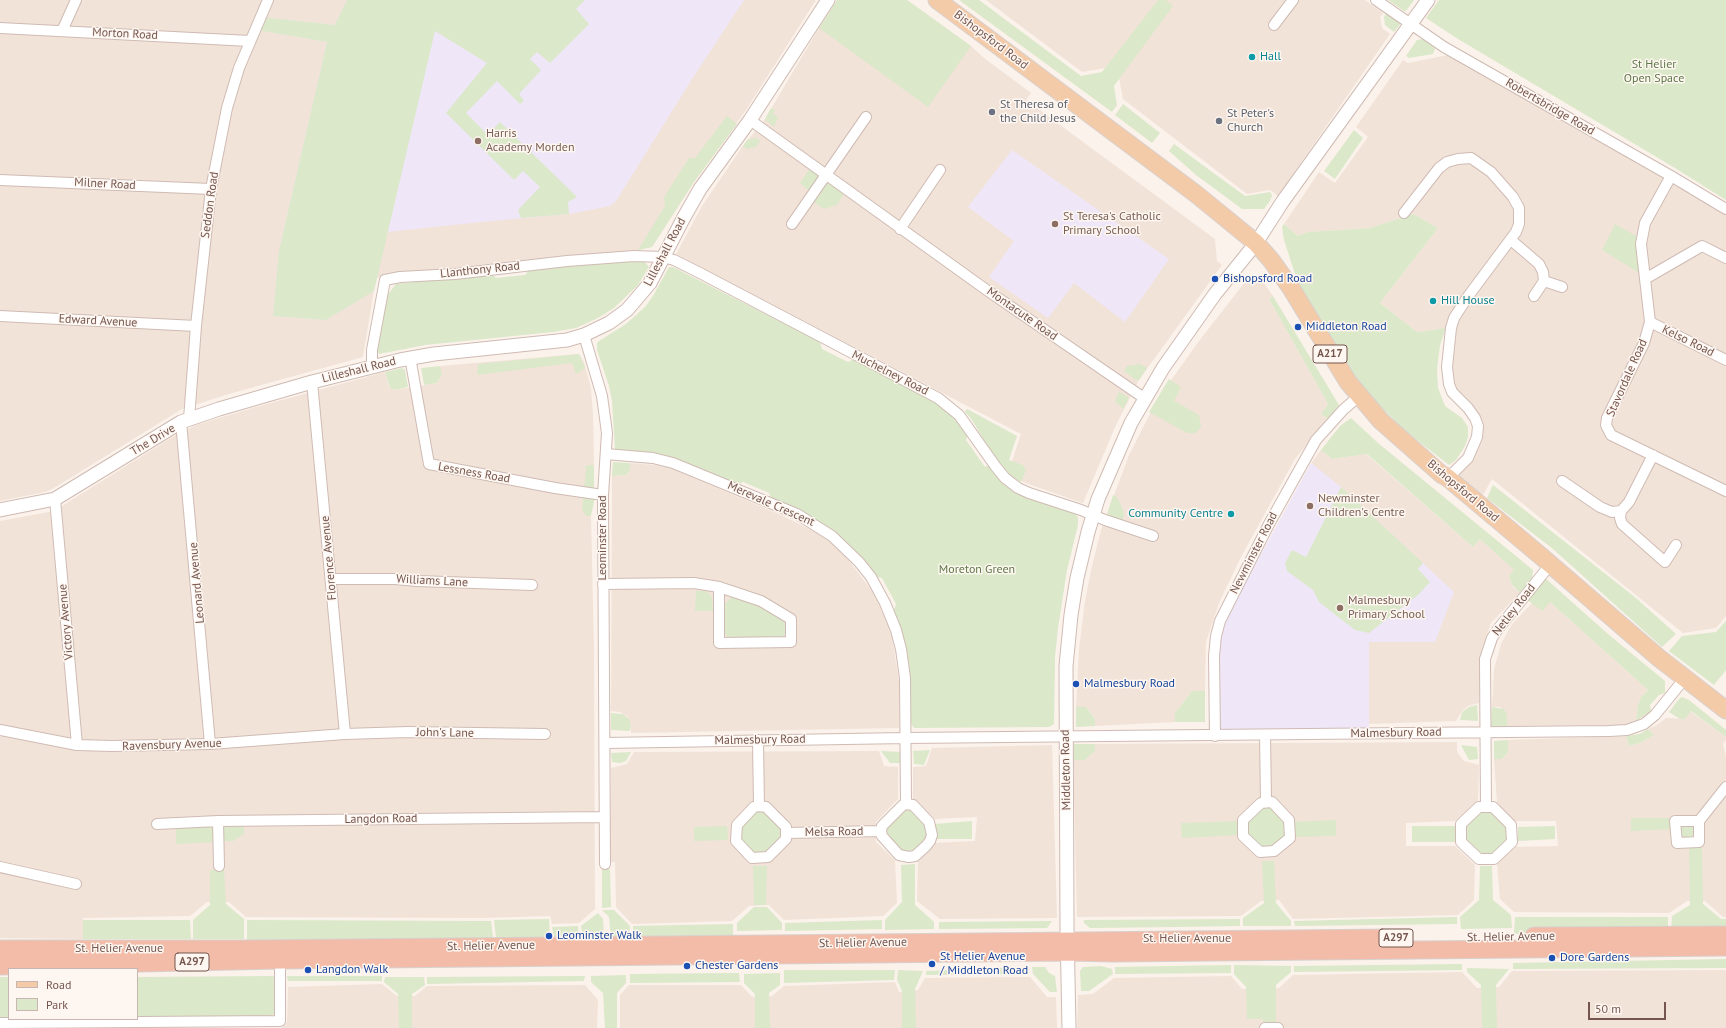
<!DOCTYPE html>
<html>
<head>
<meta charset="utf-8">
<style>
  body { margin:0 }
  #map { position:relative; width:1726px; height:1028px; overflow:hidden; background:#fbf2eb; font-family:"PT Sans",sans-serif }
  canvas { display:block }
  .legend { position:absolute; left:8px; top:968px; width:130px; height:52px; box-sizing:border-box; background:#fef7f1; border:1px solid #c7b7b0; margin:0; padding:5px 7px; list-style:none; font-size:12px; color:#75564f }
  .legend li { display:flex; align-items:center; gap:8px; height:20px }
  .legend b { width:20px; border:1px solid #c7b7b0 }
  .scale { position:absolute; left:1588px; top:1002px; width:78px; height:18px; box-sizing:border-box; border:2px solid #75564f; border-top:0; padding-left:5px; font-size:12px; line-height:14px; white-space:nowrap; color:#75564f; -webkit-text-stroke:3px #fef7f1; paint-order:stroke }
</style>
</head>
<body>
<div id="map">
<canvas width="1726" height="1028"></canvas>
<ul class="legend">
<li><b style="height:5px;background:#f4cba9"></b>Road</li>
<li><b style="height:11px;background:#dbe8c9"></b>Park</li>
</ul>
<div class="scale">50 m</div>
</div>
<script>
const g = document.querySelector('canvas').getContext('2d');
g.lineJoin = 'round';
function fill(path, color) { g.fillStyle = color; g.fill(path, 'evenodd'); }
const toPath = rows => new Path2D(rows.map(r => 'M' + r).join(''));
function trace(path, color, width, dash) { g.strokeStyle = color; g.lineWidth = width; g.lineCap = dash ? 'butt' : 'round'; g.setLineDash(dash || []); g.stroke(path); }
function write(font, color, halo, rows, align = 'center') {
  g.font = font + ' "PT Sans",sans-serif'; g.lineWidth = 3; g.setLineDash([]); g.textBaseline = 'middle'; g.strokeStyle = halo; g.fillStyle = color; for (const [text, x, y, turn = 0] of rows) {
    g.save(); g.translate(x, y); g.rotate((+turn || 0) * Math.PI / 180); g.textAlign = isNaN(turn) ? turn : align; if (halo) g.strokeText(text, 0, 0); g.fillText(text, 0, 0); g.restore();
  }
}
fill(toPath([
  [0,0,816,0,746,110,694,182,652,247,638,250,402,273,376,278,363,357,229,394,182,409,54,488,45,492,0,501],
  [837,0,907,0,971,46,984,58,1031,93,1026,100,1215,239,1217,261,1222,265,1139,380,1116,425,1083,503,1031,485,1012,477,1008,473,1021,434,676,254,702,206,742,147,765,119,819,28],
  [986,0,1365,0,1383,13,1380,17,1382,28,1390,34,1278,196,1270,190,1247,194,1123,99,1119,78,1106,68,1082,72],
  [1448,55,1726,214,1726,616,1716,628,1683,633,1492,479,1479,502,1452,479,1470,462,1478,449,1482,436,1482,423,1457,396,1451,377,1456,327,1417,332,1380,303,1438,228,1413,214,1370,228,1308,232,1298,236,1284,224,1319,172,1335,183,1368,137,1356,127,1403,60,1408,63],
  [1245,282,1264,283,1273,296,1269,299,1328,404,1321,414,1328,419,1295,459,1241,557,1219,603,1206,642,1205,691,1192,691,1175,713,1175,722,1095,726,1095,719,1086,707,1076,707,1079,649,1085,601,1091,570,1101,530,1129,455,1157,400,1199,341],
  [579,354,584,362,591,388,593,415,594,465,589,465,584,467,586,469,586,516,591,516,594,648,595,909,579,923,552,924,550,916,483,918,246,917,229,902,207,902,190,916,83,918,83,939,0,938,0,521,54,511,174,436,196,425,256,407,385,372,389,387,395,390,437,383,442,374,440,366],
  [1321,450,1332,459,1366,454,1473,547,1480,539,1515,570,1509,576,1512,586,1520,593,1491,623,1482,648,1479,703,1468,706,1462,711,1456,721,1369,724,1369,642,1435,642,1311,463],
  [630,463,655,465,670,468,781,515,823,536,844,554,872,591,887,621,892,636,899,682,899,728,631,733,631,728,628,717,620,712,611,711,612,476,626,475,630,470],
  [1550,602,1648,690,1641,697,1638,705,1636,721,1626,725,1507,726,1507,715,1500,707,1492,707,1494,669,1501,644,1512,624,1532,603],
  [1690,711,1726,737,1726,740,1723,744,1726,756,1726,917,1723,917,1705,901,1687,901,1669,913,1514,912,1500,899,1497,864,1511,847,1558,846,1556,821,1514,821,1497,803,1494,759,1502,759,1508,752,1508,740,1626,736,1629,746,1640,743,1654,735,1648,729,1657,725,1666,718,1685,719],
  [1457,742,1457,752,1464,761,1479,765,1478,802,1455,821,1406,823,1406,846,1455,846,1475,865,1474,900,1458,915,1293,919,1279,900,1261,901,1241,916,1077,917,1073,760,1085,760,1095,751,1095,744],
  [1052,745,1057,918,940,919,917,901,918,860,933,843,975,841,977,817,935,819,913,799,913,767,926,766,932,748],
  [879,751,884,766,898,767,898,799,876,822,876,842,895,860,897,903,883,916,784,920,769,905,749,906,732,921,632,924,616,907,615,862,610,862,611,768,627,764,634,752],
  [1726,970,1726,1028,1077,1028,1078,995,1093,994,1114,978,1231,976,1242,989,1279,988,1293,975,1462,972,1477,988,1499,987,1512,971],
  [1030,977,1047,997,1056,997,1057,1028,620,1028,620,995,629,985,741,985,752,997,772,996,784,986,895,982,899,992,918,990,925,978],
  [382,984,397,996,415,996,427,986,585,985,598,1000,597,1028,282,1028,287,1022,288,987]
]), '#f2e3d9');
fill(toPath([
  [347,0,744,0,692,79,616,201,610,206,569,214,481,222,387,232,374,291,326,320,273,316,279,251,327,42,257,30,262,17,335,25],
  [1012,150,1169,259,1125,322,1074,283,1048,318,989,277,1014,241,968,207],
  [1311,463,1341,487,1454,592,1435,642,1369,642,1369,732,1219,731,1219,651,1222,629,1227,616]
]), '#efe7f8');
fill(toPath([
  [347,0,585,0,576,9,589,24,550,63,537,52,530,59,541,70,519,94,524,101,520,104,497,81,466,113,488,135,500,122,577,197,568,202,569,214,521,218,518,210,540,187,523,171,514,180,446,113,487,63,435,31,374,291,326,320,273,316,279,251,327,42,257,30,262,17,335,25],
  [837,0,907,0,971,46,928,107,819,28],
  [959,0,979,0,1081,76,1102,72,1158,0,1166,0,1173,6,1114,86,1117,105,1112,112],
  [1388,0,1414,0,1406,11,1404,11],
  [1439,0,1726,0,1726,200,1675,168,1458,39,1426,18],
  [1387,12,1401,23,1394,32,1385,25,1384,17],
  [1422,39,1435,48,1433,54,1409,58,1406,56,1417,40],
  [1123,104,1160,133,1152,143,1115,115],
  [771,108,775,110,773,114,778,117,774,127,765,119],
  [727,116,737,124,694,182,652,247,638,250,665,206,664,197,689,158,695,158],
  [1354,130,1363,138,1335,179,1324,171],
  [756,138,760,141,756,147,747,149,743,146,747,140],
  [1174,144,1245,196,1270,192,1272,195,1270,201,1264,209,1242,209,1196,175,1169,151],
  [811,167,845,192,837,205,824,209,811,200,814,195,800,183],
  [1413,214,1438,228,1380,303,1417,332,1446,328,1440,345,1437,369,1438,388,1445,406,1462,418,1468,427,1468,437,1465,446,1456,460,1449,465,1404,430,1351,377,1307,300,1295,274,1284,240,1282,227,1284,224,1298,236,1308,232,1370,228],
  [1615,224,1638,237,1644,276,1602,250],
  [616,260,643,260,649,267,638,285,614,308,598,318,576,328,553,332,425,345,379,354,377,350,386,297,396,284,491,273,496,278,525,275,530,269],
  [669,267,673,267,820,342,822,349,848,362,854,359,936,401,953,414,969,433,966,440,985,467,989,465,995,473,1075,513,1078,518,1078,525,1067,570,1058,628,1055,657,1054,724,1049,727,914,728,910,722,910,672,906,646,894,610,896,604,882,578,875,576,864,562,772,500,769,493,743,482,737,485,615,450,612,401,609,386,597,350,597,343,599,341,626,324,645,307,653,296],
  [1273,296,1339,405,1328,419,1321,414,1328,404,1269,299],
  [579,354,585,368,576,374,572,363,477,375,478,364],
  [1140,364,1147,368,1139,380,1136,380,1124,371,1127,366],
  [440,366,442,374,437,383,424,385,421,368],
  [402,368,405,370,408,387,395,390,390,388,385,372],
  [1169,379,1181,387,1174,401,1199,415,1201,427,1196,433,1187,433,1149,412],
  [1119,392,1128,397,1128,400,1123,409,1115,401],
  [967,409,1017,436,1009,460,1023,465,1026,470,1021,482,1012,477,999,462,989,449,972,420,965,412],
  [1351,418,1378,443,1533,570,1532,578,1520,593,1512,585,1509,576,1514,570,1480,539,1473,547,1367,454,1332,459,1321,450,1340,426],
  [613,462,630,463,630,470,626,475,612,476],
  [589,465,594,465,594,502,591,516,586,516,582,509,586,469,584,467],
  [1493,485,1636,598,1676,634,1662,647,1553,549,1487,498],
  [1341,487,1423,563,1418,569,1430,582,1418,595,1369,633,1355,630,1319,602,1313,590,1287,571,1285,563,1292,550,1306,557],
  [1113,495,1117,497,1124,512,1123,520,1107,515],
  [1545,578,1608,634,1665,681,1665,693,1659,695,1650,705,1651,711,1636,721,1638,705,1641,697,1648,690,1550,602,1542,611,1526,599],
  [696,591,705,591,710,595,712,598,713,611,695,611],
  [731,598,735,598,758,606,782,620,787,626,786,634,781,637,730,638,727,636,725,633,725,604],
  [1726,621,1726,670,1714,685,1669,651,1682,636,1716,632],
  [1192,691,1205,691,1205,722,1175,722,1175,713],
  [1682,697,1689,700,1726,730,1726,737,1691,711,1685,719,1680,719,1669,712,1679,699],
  [1477,705,1478,721,1460,720,1462,712,1469,707],
  [1076,707,1086,707,1095,719,1095,726,1076,727],
  [1492,707,1504,709,1507,715,1507,726,1491,726],
  [611,713,623,714,629,719,631,725,630,731,611,730],
  [1648,729,1654,735,1640,743,1629,746,1626,736,1640,734],
  [1508,740,1508,752,1502,759,1494,759,1494,741],
  [1074,744,1095,744,1095,751,1085,760,1073,760],
  [1461,745,1477,747,1478,759,1469,760],
  [930,750,924,765,914,764,913,751],
  [881,751,901,752,901,763,890,763],
  [631,752,626,761,620,763,612,762,611,753],
  [1262,804,1271,804,1288,821,1288,837,1274,850,1261,850,1244,835,1245,820],
  [1493,808,1509,826,1509,840,1493,856,1481,856,1463,842,1463,825,1480,809],
  [903,809,912,809,925,821,928,833,925,841,914,851,909,852,902,851,885,834,886,826],
  [756,810,765,810,783,828,783,836,772,849,761,854,753,852,741,839,742,826],
  [1631,818,1669,818,1674,822,1674,829,1631,831],
  [1336,820,1336,836,1291,837,1291,822],
  [972,821,972,839,935,839,934,824],
  [1241,821,1241,835,1182,838,1181,823],
  [220,823,244,823,244,834,233,841,220,841],
  [1677,823,1697,823,1697,840,1679,841],
  [216,824,216,842,176,844,176,825],
  [727,826,728,840,694,841,694,827],
  [1412,826,1457,826,1457,842,1412,842],
  [1555,826,1555,839,1518,841,1518,827],
  [1689,844,1698,844,1702,847,1703,904,1721,919,1726,919,1726,933,1671,934,1672,916,1690,905],
  [1262,861,1274,861,1276,903,1291,921,1291,926,1243,926,1243,918,1264,903],
  [915,864,915,905,934,922,934,929,885,930,885,920,902,902,901,865],
  [753,866,767,866,766,905,754,905],
  [1480,866,1492,866,1493,900,1511,915,1512,928,1461,929,1460,917,1479,900],
  [224,869,226,904,244,919,244,939,193,939,193,920,210,905,210,870],
  [602,869,610,869,611,907,602,908],
  [754,907,767,907,782,923,782,930,737,931,737,923],
  [602,910,614,910,630,926,629,937,611,937,609,917],
  [598,913,603,919,604,937,583,937,581,926],
  [1457,917,1457,924,1295,926,1294,921],
  [1515,917,1668,917,1668,934,1514,934],
  [549,919,550,938,496,938,494,920],
  [1240,919,1240,926,1176,927,1090,928,1084,923,1084,920],
  [83,920,190,920,191,939,83,939],
  [247,920,491,921,493,938,247,940],
  [882,920,882,929,785,931,785,923],
  [1052,921,1047,928,939,929,939,922],
  [733,924,733,936,633,938,633,926],
  [578,926,579,936,554,937,552,927],
  [1726,959,1726,968,1513,969,1513,963],
  [1462,964,1462,970,1294,972,1294,966],
  [1231,965,1231,973,1115,974,1115,967],
  [1234,965,1291,966,1291,972,1276,985,1276,1026,1263,1026,1263,1019,1247,1019,1246,987,1234,974],
  [1101,966,1112,969,1113,974,1089,991,1081,991,1080,971,1083,967],
  [1029,967,1029,974,926,975,926,971],
  [1032,967,1045,967,1049,973,1055,976,1057,992,1050,992,1033,974],
  [1467,968,1509,969,1496,985,1497,1028,1482,1028,1481,985,1467,972],
  [784,970,895,970,894,980,784,983],
  [898,970,923,971,915,989,916,1028,902,1028,902,991,897,980],
  [739,973,740,982,630,983,630,974],
  [780,973,780,985,769,993,770,1028,755,1028,755,994,744,983,744,974],
  [626,975,626,983,617,993,617,1028,605,1028,603,993,591,982,591,976],
  [273,976,277,979,277,984,274,1014,269,1017,137,1017,137,977],
  [287,976,382,976,382,981,288,981],
  [585,976,584,981,427,984,427,977],
  [0,977,9,977,9,1018,0,1018],
  [385,977,424,977,425,985,412,994,412,1028,399,1028,398,994,384,982]
]), '#dbe8c9');
const minor = toPath([
  [1376,0,1444,47,1671,176,1726,209],
  [1274,25,1293,0],
  [0,28,250,41],
  [62,31,76,0],
  [750,120,988,291,1144,398],
  [1671,176,1645,223,1641,244,1650,322,1644,343,1607,418,1606,425,1611,435,1726,491],
  [0,180,211,189],
  [1404,213,1439,168,1447,162,1458,159,1471,158,1491,172,1513,197,1519,208,1519,224,1516,232,1469,295,1454,318,1451,328,1447,367,1449,384,1452,392,1468,408,1475,418,1478,426,1477,437,1468,458,1448,478],
  [792,224,866,117],
  [900,229,940,170],
  [1511,240,1539,264,1543,272,1544,281,1534,296],
  [1645,279,1702,246,1726,258],
  [1544,281,1562,287],
  [0,316,196,326],
  [1650,322,1726,360],
  [584,335,602,396,607,433,603,495,605,864],
  [410,357,429,464,555,488,603,495],
  [372,367,372,350,385,280,400,277,455,274,567,261,634,256,663,257,674,260,700,273,938,398,959,415,996,467,1005,478,1018,488,1029,493,1081,510,1105,520,1153,536],
  [312,382,345,734],
  [189,419,196,326,211,189,227,108,239,68,268,0],
  [181,422,210,744],
  [606,454,653,458,673,463,797,514,832,536,859,562,871,577,885,603,896,630,901,649,905,678,906,804],
  [1562,481,1600,507,1612,512,1621,511,1620,518,1622,524,1665,562,1676,545],
  [55,499,77,745],
  [1621,511,1629,502,1653,455],
  [331,579,395,579,417,581,532,585],
  [603,584,694,583,719,587],
  [719,587,761,601,791,619,791,642,719,643,719,587],
  [0,730,77,745,112,746,210,744,345,734,408,732,545,734],
  [1265,735,1266,802],
  [1215,736,1214,656,1216,636,1220,621,1269,524,1316,440,1343,410,1359,396],
  [758,740,759,806],
  [605,743,906,738,1609,731,1627,730,1644,724,1655,715,1685,678],
  [1272,802,1289,820,1290,838,1274,851,1260,852,1243,836,1243,820,1261,803,1272,802],
  [906,804,913,805,929,822,932,835,930,841,926,846,915,856,909,857,899,855,882,836,881,831,882,826,903,805,906,804],
  [759,806,766,807,786,827,786,839,768,857,752,858,736,841,737,825,754,807,759,806],
  [1479,807,1493,807,1511,825,1512,842,1494,859,1479,859,1461,842,1461,824,1479,807],
  [1486,807,1485,659,1492,638,1498,629,1550,565],
  [218,821,219,866],
  [1699,821,1675,821,1677,843,1699,842,1699,821,1726,787],
  [157,824,218,821,605,817],
  [787,833,881,831],
  [0,867,76,884],
  [0,1023,280,1021,280,960],
  [1265,1028,1278,1028]
]);
const tertiary = toPath([
  [0,510,55,499,181,422,219,409,312,382,400,360,434,354,567,340,584,335,609,323,627,310,650,283,683,219,700,189,750,120,828,0],
  [1069,1028,1067,928,1066,666,1071,615,1077,578,1088,532,1098,499,1131,423,1163,368,1215,294,1256,243,1283,201,1428,0]
]);
const primary = toPath([
  [937,0,1196,194,1256,243,1271,260,1291,288,1348,382,1381,421,1441,474,1448,478,1542,557,1659,658,1726,710]
]);
const trunk = toPath([
  [1534,936,1726,935],
  [0,949,245,949,1390,938],
  [0,966,280,960,1068,952,1114,953,1726,947]
]);
trace(minor, '#cfbbb3', 12);
trace(tertiary, '#cfbbb3', 15);
trace(primary, '#d8d0ce', 19);
trace(trunk, '#d8d0ce', 19);
trace(minor, '#fff', 10);
trace(tertiary, '#fff', 13);
trace(primary, '#f4cba9', 17);
trace(trunk, '#f2bca8', 17);
for (const [x, y, r, color] of [
  [1252,57,4,"#0f9aa8"],
  [992,112,4,"#6b7280"],
  [1219,121,4,"#6b7280"],
  [478,141,4,"#8d6e63"],
  [1055,224,4,"#8d6e63"],
  [1215,279,4,"#1a4fb4"],
  [1433,301,4,"#0f9aa8"],
  [1298,327,4,"#1a4fb4"],
  [1310,506,4,"#8d6e63"],
  [1231,514,4,"#0f9aa8"],
  [1340,608,4,"#8d6e63"],
  [1076,684,4,"#1a4fb4"],
  [549,936,4,"#1a4fb4"],
  [1552,958,4,"#1a4fb4"],
  [932,964,4,"#1a4fb4"],
  [687,966,4,"#1a4fb4"],
  [308,970,4,"#1a4fb4"]
]) { const dot = new Path2D(); dot.arc(x, y, r, 0, 2 * Math.PI); g.fillStyle = color; g.fill(dot); trace(dot, '#fef7f1', 1.5); }
for (const [x, y, w] of [
  [1330,354,34],
  [1396,938,34],
  [192,962,34]
]) { const box = new Path2D(); box.roundRect(x - w / 2, y - 9, w, 18, 3); g.fillStyle = '#fef7f1'; g.fill(box); trace(box, '#75564f', 1); }
write('bold 11px', '#75564f', null, [
  ["A217",1330,354],
  ["A297",1396,938],
  ["A297",192,962]
]);
write('12px', '#75564f', '#fef7f1', [
  ["Morton Road",125,34,3],
  ["Bishopsford Road",991,40,37],
  ["Robertsbridge Road",1550,107,30],
  ["Milner Road",105,184,3],
  ["Seddon Road",210,205,-82],
  ["Lilleshall Road",665,252,-62],
  ["Llanthony Road",480,270,-6],
  ["Montacute Road",1022,314,35],
  ["Edward Avenue",98,321,3],
  ["Kelso Road",1688,341,26],
  ["Lilleshall Road",359,370,-14],
  ["Muchelney Road",890,373,27],
  ["Stavordale Road",1627,378,-66],
  ["The Drive",153,440,-31],
  ["Lessness Road",474,473,10],
  ["Bishopsford Road",1463,491,40],
  ["Merevale Crescent",771,504,24],
  ["Leominster Road",603,538,-90],
  ["Newminster Road",1254,553,-63],
  ["Florence Avenue",329,558,-95],
  ["Williams Lane",432,581,3],
  ["Leonard Avenue",197,583,-95],
  ["Netley Road",1514,610,-52],
  ["Victory Avenue",66,622,-95],
  ["John's Lane",445,733,1],
  ["Malmesbury Road",1396,733,-1],
  ["Malmesbury Road",760,740,-1],
  ["Ravensbury Avenue",172,745,-2],
  ["Middleton Road",1066,770,-91],
  ["Langdon Road",381,819,-1],
  ["Melsa Road",834,832,-1],
  ["St. Helier Avenue",1511,937,-1],
  ["St. Helier Avenue",1187,939],
  ["St. Helier Avenue",863,943,-1],
  ["St. Helier Avenue",491,946,-1],
  ["St. Helier Avenue",119,949]
]);
write('12px', '#0d838f', '#fef7f1', [
  ["Hall",1260,57],
  ["Hill House",1441,301],
  ["Community Centre",1223,514,"right"]
], 'left');
write('12px', '#5e7948', '#fef7f1', [
  ["St Helier",1654,65],
  ["Open Space",1654,79],
  ["Moreton Green",977,570]
]);
write('12px', '#5b616d', '#fef7f1', [
  ["St Theresa of",1000,105],
  ["the Child Jesus",1000,119],
  ["St Peter's",1227,114],
  ["Church",1227,128]
], 'left');
write('12px', '#785e54', '#fef7f1', [
  ["Harris",486,134],
  ["Academy Morden",486,148],
  ["St Teresa's Catholic",1063,217],
  ["Primary School",1063,231],
  ["Newminster",1318,499],
  ["Children's Centre",1318,513],
  ["Malmesbury",1348,601],
  ["Primary School",1348,615]
], 'left');
write('12px', '#164399', '#fef7f1', [
  ["Bishopsford Road",1223,279],
  ["Middleton Road",1306,327],
  ["Malmesbury Road",1084,684],
  ["Leominster Walk",557,936],
  ["St Helier Avenue",940,957],
  ["/ Middleton Road",940,971],
  ["Dore Gardens",1560,958],
  ["Chester Gardens",695,966],
  ["Langdon Walk",316,970]
], 'left');
</script>
</body>
</html>
